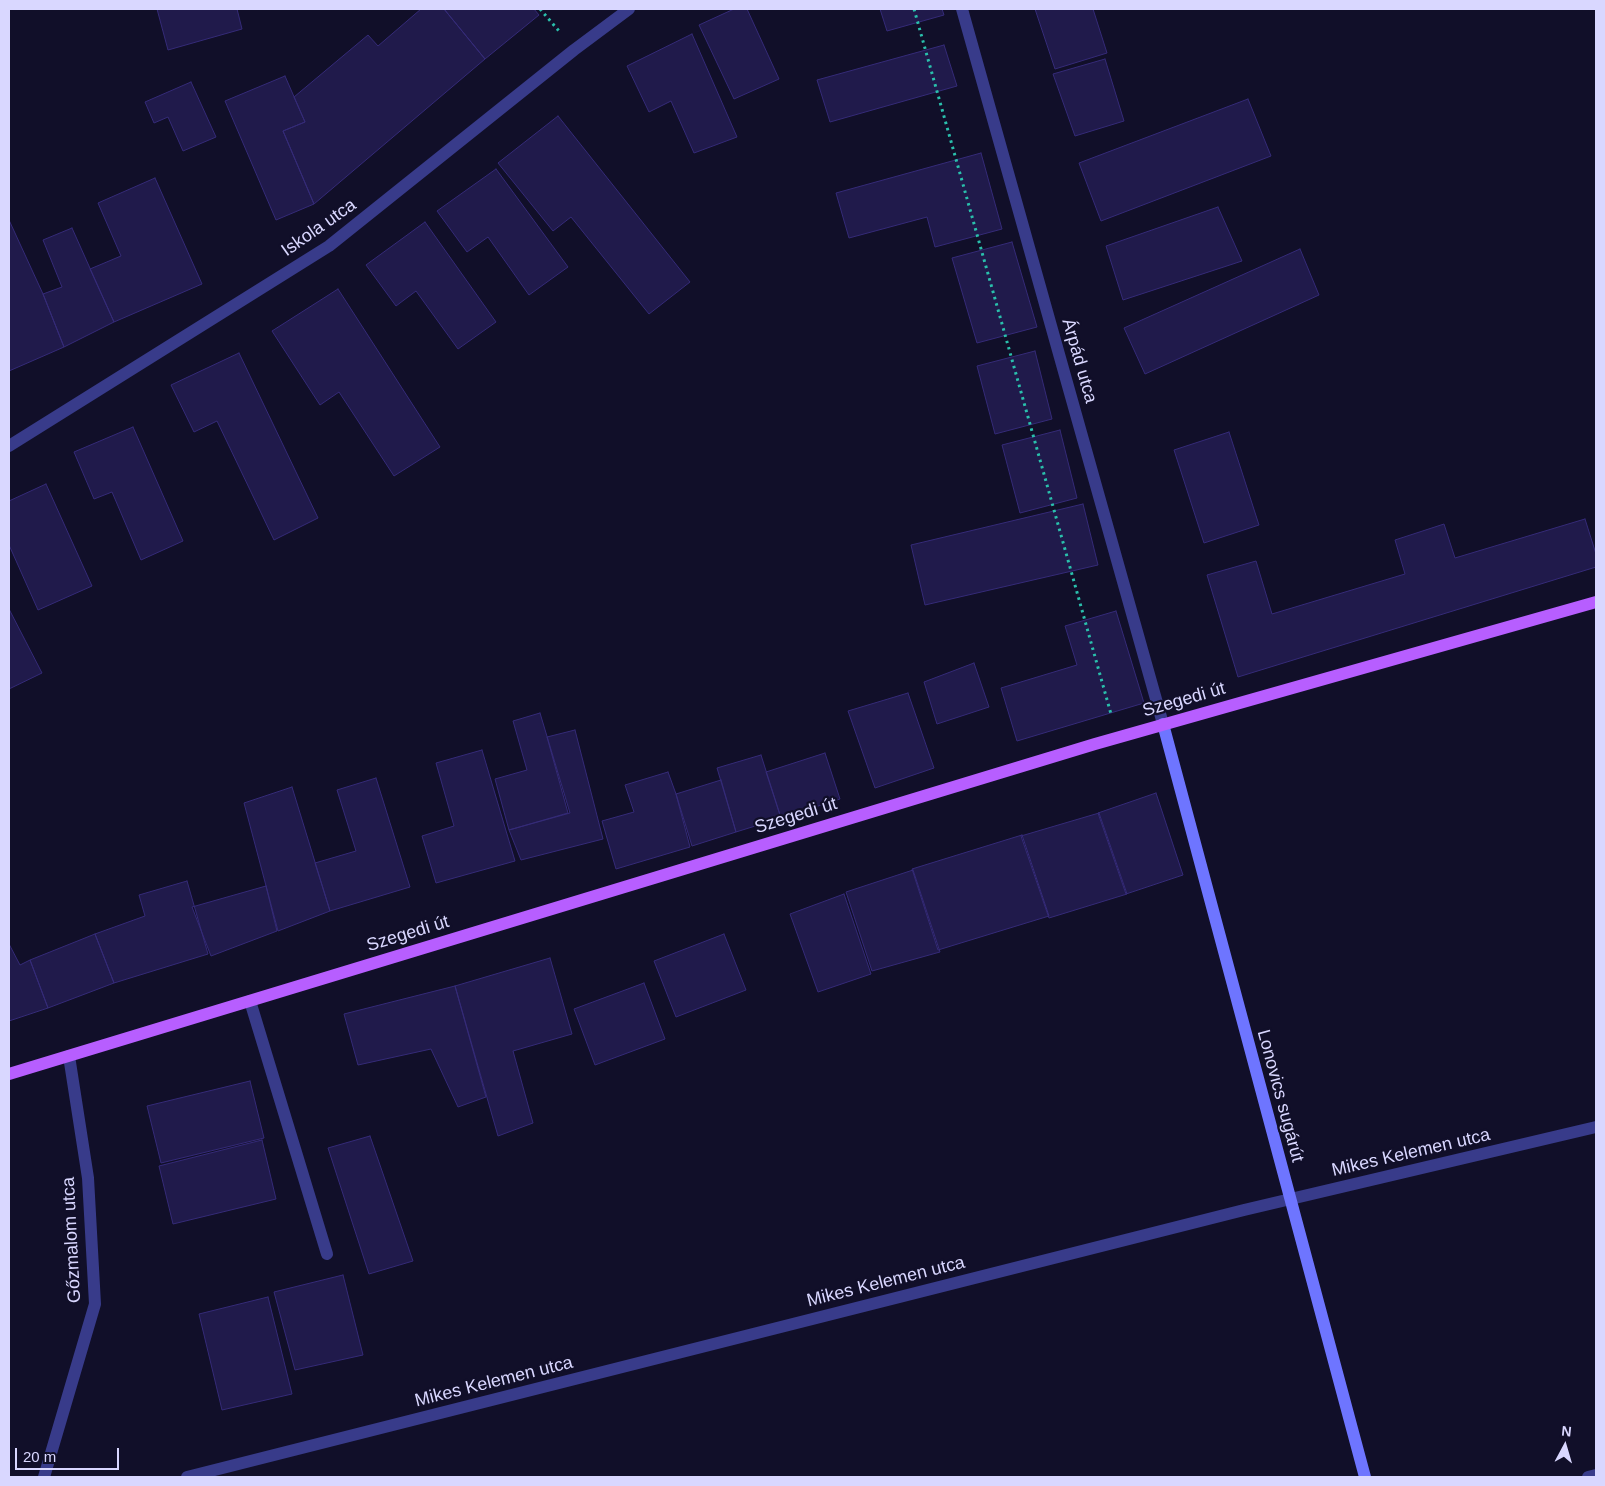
<!DOCTYPE html>
<html>
<head>
<meta charset="utf-8">
<style>
  body { margin:0 }
  #map { position:relative; width:1605px; height:1486px; overflow:hidden; background:#110f29; font-family:Arial,sans-serif }
  canvas { display:block }
  .frame { position:absolute; inset:0; border:10px solid #d9d7ff; pointer-events:none }
  .north { position:absolute; left:1540px; top:1421px; width:50px; height:50px; -webkit-text-stroke:4px #110f29; paint-order:stroke; rotate:6deg; font-size:14px; font-weight:700; line-height:20px; text-align:center; color:#d9d7ff }
  .north::after { content:''; display:block; margin:auto; width:18px; height:22px; background:#d9d7ff; clip-path:polygon(50% 0,100% 100%,50% 72%,0 100%) }
  .scale { position:absolute; left:15px; top:1448px; width:104px; height:22px; box-sizing:border-box; border:2px solid #d9d7ff; border-top:0; padding-left:6px; font-size:15px; line-height:18px; white-space:nowrap; color:#d9d7ff; -webkit-text-stroke:4px #110f29; paint-order:stroke }
</style>
</head>
<body>
<div id="map">
<canvas width="1605" height="1486"></canvas>
<div class="frame"></div>
<div class="north">N</div>
<div class="scale">20 m</div>
</div>
<script>
const g = document.querySelector('canvas').getContext('2d');
g.lineJoin = 'round';
function fill(path, color) { g.fillStyle = color; g.fill(path, 'evenodd'); }
const toPath = rows => new Path2D(rows.map(r => 'M' + r).join(''));
function trace(path, color, width, dash) { g.strokeStyle = color; g.lineWidth = width; g.lineCap = dash ? 'butt' : 'round'; g.setLineDash(dash || []); g.stroke(path); }
function write(font, color, halo, rows, align = 'center') {
  g.font = font + ' Arial,sans-serif'; g.lineWidth = 4.5; g.setLineDash([]); g.textBaseline = 'middle'; g.strokeStyle = halo; g.fillStyle = color; for (const [text, x, y, turn = 0] of rows) {
    g.save(); g.translate(x, y); g.rotate((+turn || 0) * Math.PI / 180); g.textAlign = isNaN(turn) ? turn : align; if (halo) g.strokeText(text, 0, 0); g.fillText(text, 0, 0); g.restore();
  }
}
const building = toPath([
  [157,9,237,9,242,29,168,50,157,9],
  [421,9,444,9,485,59,314,204,283,131,305,122,294,97,368,35,378,46,421,9],
  [444,9,534,9,539,15,485,59,444,9],
  [734,9,747,9,779,79,734,99,699,25,734,9],
  [880,9,942,9,944,15,887,31,880,9],
  [1035,9,1093,9,1107,53,1055,69,1035,9],
  [692,34,737,137,694,153,671,101,649,112,627,66,692,34],
  [944,45,957,86,830,122,817,80,944,45],
  [1105,59,1124,121,1075,136,1053,74,1105,59],
  [285,76,305,122,283,131,314,204,276,220,225,101,285,76],
  [191,82,216,137,183,151,168,117,154,123,145,102,191,82],
  [1248,99,1271,156,1101,221,1079,163,1248,99],
  [558,116,690,282,649,314,571,217,553,231,498,163,558,116],
  [981,153,1002,229,935,247,927,217,849,238,836,193,981,153],
  [496,169,568,267,529,295,488,237,467,252,437,211,496,169],
  [155,178,202,284,114,322,90,269,121,256,98,203,155,178],
  [1218,207,1242,261,1123,300,1106,246,1218,207],
  [9,220,43,294,64,347,9,371,9,220],
  [425,222,496,322,458,349,416,291,396,306,366,265,425,222],
  [72,228,114,322,64,347,43,294,62,287,43,240,72,228],
  [1012,242,1037,327,977,343,952,258,1012,242],
  [1300,249,1319,295,1145,374,1124,328,1300,249],
  [338,289,440,447,394,476,339,392,320,405,272,331,338,289],
  [1035,351,1052,419,995,434,977,366,1035,351],
  [239,353,318,518,274,540,217,421,194,432,171,385,239,353],
  [133,427,183,541,141,560,112,492,94,499,74,452,133,427],
  [1060,430,1077,498,1020,513,1002,445,1060,430],
  [1229,432,1259,525,1204,543,1174,450,1229,432],
  [46,484,92,586,38,610,9,545,9,501,46,484],
  [1083,504,1098,565,925,605,911,545,1083,504],
  [1585,519,1596,554,1596,567,1238,677,1207,575,1256,561,1272,614,1405,574,1395,540,1444,524,1455,558,1585,519],
  [9,609,42,673,9,689,9,609],
  [1116,611,1144,703,1017,741,1001,688,1077,665,1065,626,1116,611],
  [974,663,989,707,937,724,924,682,974,663],
  [908,693,934,768,875,788,848,711,908,693],
  [540,713,570,813,509,830,495,779,527,770,513,721,540,713],
  [575,730,603,839,521,860,509,830,568,813,547,737,575,730],
  [482,750,515,861,436,883,422,836,454,826,436,763,482,750],
  [825,753,840,799,781,818,766,772,825,753],
  [761,755,781,818,736,832,717,768,761,755],
  [668,772,676,794,690,847,616,869,602,821,634,812,625,785,668,772],
  [376,778,410,887,330,911,315,863,356,851,337,790,376,778],
  [721,780,736,832,692,846,676,794,721,780],
  [292,787,330,911,278,931,244,803,292,787],
  [1156,793,1183,875,1126,894,1098,813,1156,793],
  [1099,813,1127,894,1049,918,1021,836,1099,813],
  [1022,835,1049,916,938,950,912,869,1022,835],
  [913,870,940,952,872,971,846,892,913,870],
  [187,881,208,954,114,983,95,934,145,916,139,895,187,881],
  [266,886,277,931,211,956,192,907,266,886],
  [844,894,871,974,818,992,790,914,844,894],
  [95,934,114,983,48,1008,30,960,95,934],
  [724,934,746,990,676,1017,654,961,724,934],
  [9,944,20,965,30,960,48,1008,9,1021,9,944],
  [550,958,572,1034,513,1051,533,1123,498,1136,455,986,550,958],
  [644,983,665,1039,595,1065,574,1009,644,983],
  [455,986,486,1097,458,1107,431,1049,358,1065,344,1014,455,986],
  [250,1081,264,1138,161,1163,147,1106,250,1081],
  [370,1136,413,1261,369,1274,328,1148,370,1136],
  [262,1140,276,1199,173,1224,159,1166,262,1140],
  [343,1275,363,1355,295,1370,274,1292,343,1275],
  [268,1297,292,1394,222,1410,199,1314,268,1297]
]);
fill(building, '#201a4b');
trace(building, '#352b78', 1);
trace(toPath([
  [540,9,559,31],
  [914,9,1111,714]
]), '#2ac0ac', 3, [2.5, 4]);
trace(toPath([
  [250,1001,327,1254]
]), '#383b8a', 12);
trace(toPath([
  [962,9,1163,724],
  [9,446,329,246,574,50,629,9],
  [44,1477,95,1304,88,1178,69,1056],
  [187,1477,1244,1210,1596,1127],
  [1588,1477,1596,1475]
]), '#383b8a', 12);
trace(toPath([
  [1163,724,1365,1477]
]), '#6e75ff', 12);
trace(toPath([
  [9,1074,1095,744,1596,602]
]), '#b75eff', 12);
write('18px', '#d9d7ff', '#110f29', [
  ["Iskola utca",319,228,-35],
  ["Árpád utca",1079,361,74],
  ["Szegedi út",1184,700,-16],
  ["Szegedi út",796,816,-17],
  ["Szegedi út",408,934,-17],
  ["Lonovics sugárút",1280,1096,75],
  ["Mikes Kelemen utca",1411,1153,-13],
  ["Gőzmalom utca",72,1240,-93],
  ["Mikes Kelemen utca",886,1282,-14],
  ["Mikes Kelemen utca",494,1382,-14]
]);
</script>
</body>
</html>
